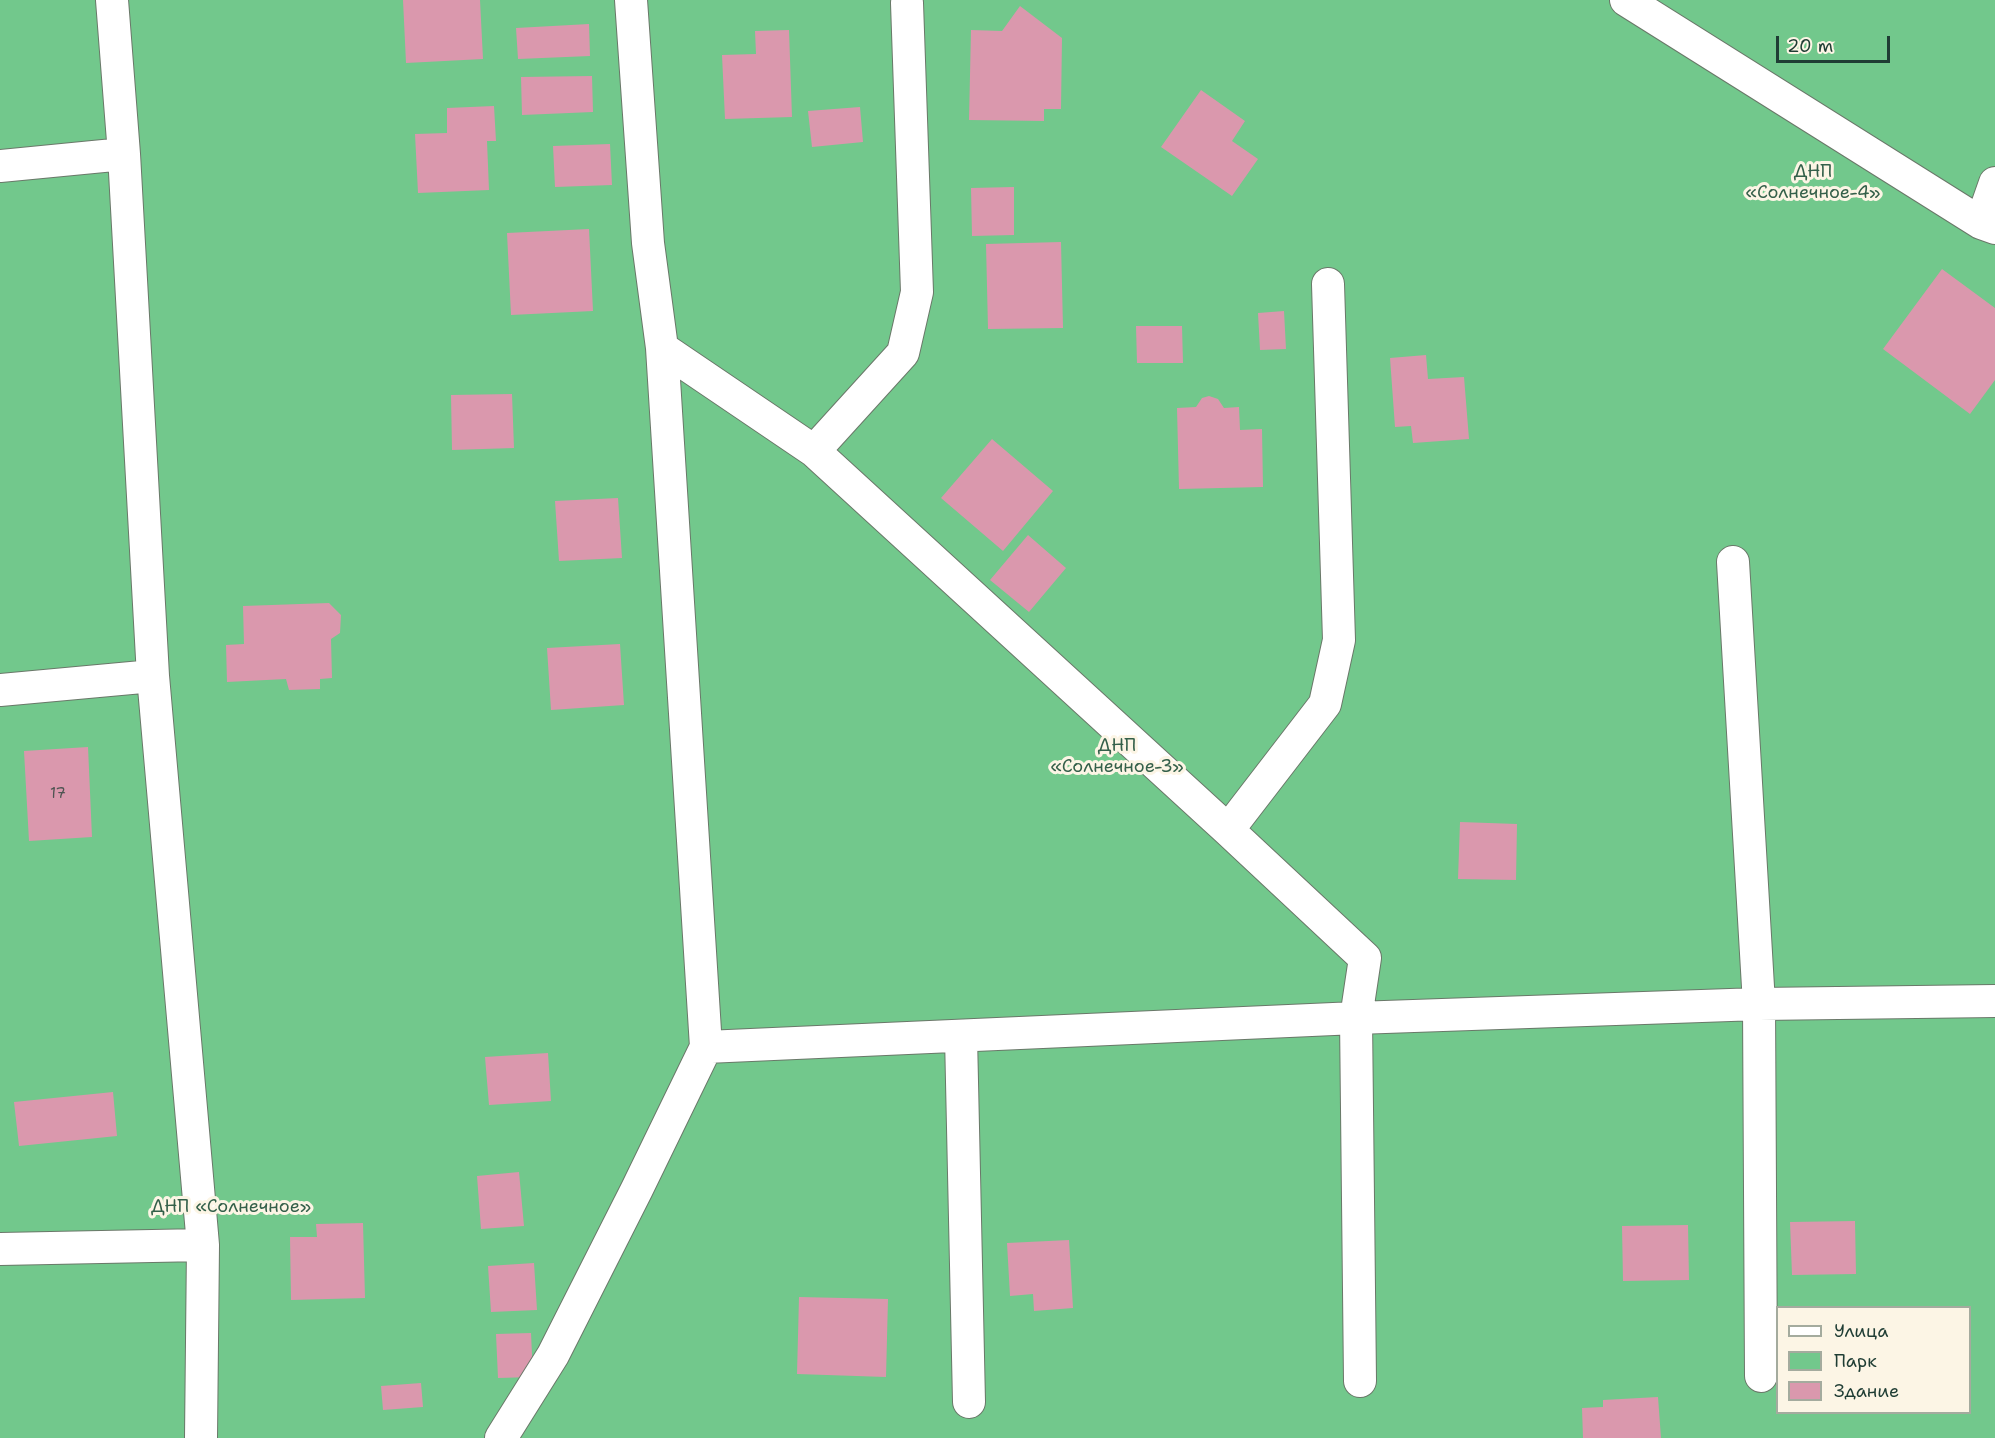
<!DOCTYPE html>
<html>
<head>
<meta charset="utf-8">
<style>
  body { margin:0 }
  #map { position:relative; width:1995px; height:1438px; overflow:hidden; background:#f6e5cc; font-family:"Shantell Sans",sans-serif }
  canvas { display:block }
  .legend { position:absolute; left:1776px; top:1306px; width:195px; height:108px; box-sizing:border-box; background:#fcf5e5; border:2px solid #a4ab9e; margin:0; padding:8px 10px; list-style:none; font-size:18px; color:#1f3d34 }
  .legend li { display:flex; align-items:center; gap:12px; height:30px }
  .legend b { width:30px; border:2px solid #a4ab9e }
  .scale { position:absolute; left:1776px; top:36px; width:114px; height:27px; box-sizing:border-box; border:3px solid #1f3d34; border-top:0; padding-left:8px; font-size:18px; line-height:21px; white-space:nowrap; color:#1f3d34; -webkit-text-stroke:4px #fcf5e5; paint-order:stroke }
</style>
</head>
<body>
<div id="map">
<canvas width="1995" height="1438"></canvas>
<ul class="legend">
<li><b style="height:8px;background:#fff"></b>Улица</li>
<li><b style="height:16px;background:#72c88c"></b>Парк</li>
<li><b style="height:16px;background:#da98ad"></b>Здание</li>
</ul>
<div class="scale">20 m</div>
</div>
<script>
const g = document.querySelector('canvas').getContext('2d');
g.lineJoin = 'round';
function fill(path, color) { g.fillStyle = color; g.fill(path, 'evenodd'); }
const toPath = rows => new Path2D(rows.map(r => 'M' + r).join(''));
function trace(path, color, width, dash) { g.strokeStyle = color; g.lineWidth = width; g.lineCap = dash ? 'butt' : 'round'; g.setLineDash(dash || []); g.stroke(path); }
function write(font, color, halo, rows, align = 'center') {
  g.font = font + ' "Shantell Sans",sans-serif'; g.lineWidth = 6; g.setLineDash([]); g.textBaseline = 'middle'; g.strokeStyle = halo; g.fillStyle = color; for (const [text, x, y, turn = 0] of rows) {
    g.save(); g.translate(x, y); g.rotate((+turn || 0) * Math.PI / 180); g.textAlign = isNaN(turn) ? turn : align; if (halo) g.strokeText(text, 0, 0); g.fillText(text, 0, 0); g.restore();
  }
}
fill(toPath([
  [0,0,1995,0,1995,1438,0,1438],
  [1778,1308,1970,1308,1970,1412,1778,1412]
]), '#72c88c');
fill(toPath([
  [403,0,480,0,483,59,406,63],
  [1020,6,1062,38,1061,109,1044,109,1044,121,969,120,971,30,1002,31],
  [589,24,590,56,518,59,516,28],
  [789,30,792,117,725,119,722,55,756,54,755,31],
  [592,76,593,112,522,115,521,77],
  [1201,90,1245,121,1232,141,1258,159,1232,196,1161,147],
  [494,106,496,141,487,141,489,190,418,193,415,134,447,133,447,108],
  [860,107,863,142,812,147,808,111],
  [610,144,612,185,555,187,553,146],
  [1014,187,1014,235,972,236,971,188],
  [589,229,593,311,511,315,507,233],
  [1061,242,1063,328,988,329,986,244],
  [1942,269,1995,308,1995,380,1970,414,1883,349],
  [1284,311,1286,349,1260,350,1258,313],
  [1136,326,1182,326,1183,363,1137,363],
  [1426,355,1428,379,1464,377,1469,439,1413,443,1411,426,1395,427,1390,358],
  [512,394,514,448,452,450,451,395],
  [1209,396,1218,399,1224,408,1239,407,1240,430,1262,429,1263,487,1179,489,1177,408,1196,407,1202,398],
  [992,439,1053,491,1003,551,941,498],
  [618,498,622,558,559,561,555,501],
  [1028,535,1066,568,1029,612,990,580],
  [329,603,341,615,340,633,331,639,332,678,320,679,320,689,289,690,286,679,227,682,226,645,244,644,243,606],
  [620,644,624,705,551,710,547,648],
  [88,747,92,837,29,841,24,751],
  [1460,822,1517,824,1516,880,1458,879],
  [548,1053,551,1101,489,1105,485,1057],
  [113,1092,117,1136,19,1146,14,1102],
  [519,1172,524,1226,481,1229,477,1176],
  [1855,1221,1856,1274,1792,1275,1790,1222],
  [363,1223,365,1298,291,1300,290,1237,317,1237,316,1224],
  [1688,1225,1689,1280,1623,1281,1622,1226],
  [1069,1240,1073,1308,1034,1311,1033,1294,1010,1296,1007,1243],
  [534,1263,537,1310,491,1312,488,1266],
  [799,1297,888,1299,886,1377,797,1374],
  [531,1333,533,1377,498,1378,496,1334],
  [421,1383,423,1407,383,1410,381,1386],
  [1658,1397,1661,1438,1583,1438,1582,1408,1603,1407,1603,1400]
]), '#da98ad');
const minor = toPath([
  [112,0,124,154,153,676,203,1245,201,1438],
  [1626,0,1981,223,1995,228],
  [0,166,124,154],
  [1981,223,1995,183],
  [662,348,814,451,1228,830,1365,958,1356,1018,1360,1381],
  [814,451,903,353,917,292,907,3],
  [1733,562,1759,1004,1761,1376],
  [0,690,153,676],
  [1228,830,1325,704,1339,640,1328,284],
  [961,1036,969,1402],
  [706,1047,1356,1018,1759,1004,1995,1001],
  [0,1249,203,1245],
  [501,1438,553,1355,637,1189,706,1047,662,348,648,243,631,0]
]);
trace(minor, '#6a7869', 34);
trace(minor, '#fff', 32);
write('15px', '#4e5452', null, [
  ["17",58,794]
]);
write('18px', '#34604a', '#fcf5e5', [
  ["ДНП",1813,172],
  ["«Солнечное-4»",1813,193],
  ["ДНП",1117,746],
  ["«Солнечное-3»",1117,767],
  ["ДНП «Солнечное»",231,1207]
]);
</script>
</body>
</html>
